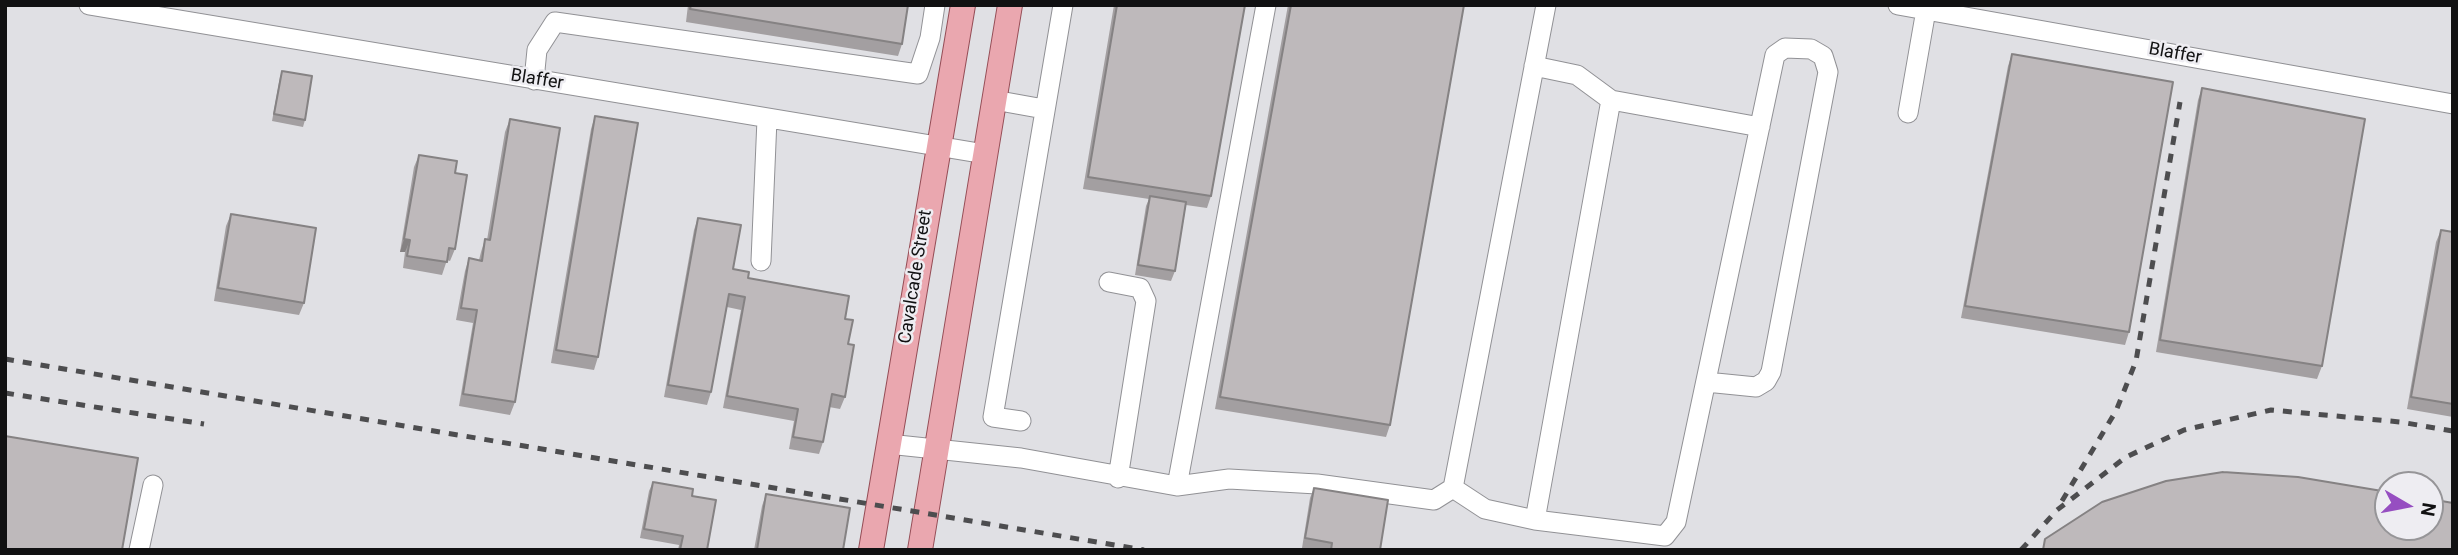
<!DOCTYPE html>
<html>
<head>
<meta charset="utf-8">
<style>
  body { margin:0 }
  #map { position:relative; width:2458px; height:555px; overflow:hidden; background:#e0e0e4; font-family:Roboto,sans-serif }
  canvas { display:block }
  .frame { position:absolute; inset:0; border:7px solid #111112; pointer-events:none }
  .north { position:absolute; left:2374px; top:471px; width:70px; height:70px; box-sizing:border-box; background:#eeedf2; border:2px solid #969598; border-radius:50%; rotate:100deg; font-size:19px; font-weight:700; line-height:28px; text-align:center; color:#111112 }
  .north::after { content:''; display:block; margin:auto; width:24px; height:32px; background:#964ec1; clip-path:polygon(50% 0,100% 100%,50% 72%,0 100%) }
</style>
</head>
<body>
<div id="map">
<canvas width="2458" height="555"></canvas>
<div class="frame"></div>
<div class="north">N</div>
</div>
<script>
const g = document.querySelector('canvas').getContext('2d');
g.lineJoin = 'round';
const toPath = rows => new Path2D(rows.map(r => 'M' + r).join(''));
function trace(path, color, width, dash) { g.strokeStyle = color; g.lineWidth = width; g.lineCap = dash ? 'butt' : 'round'; g.setLineDash(dash || []); g.stroke(path); }
function fill(path, color) { g.fillStyle = color; g.fill(path, 'evenodd'); }
function write(font, color, halo, rows, align = 'center') {
  g.font = font + ' Roboto,sans-serif'; g.lineWidth = 5; g.setLineDash([]); g.textBaseline = 'middle'; g.strokeStyle = halo; g.fillStyle = color; for (const [text, x, y, turn = 0] of rows) {
    g.save(); g.translate(x, y); g.rotate((+turn || 0) * Math.PI / 180); g.textAlign = isNaN(turn) ? turn : align; if (halo) g.strokeText(text, 0, 0); g.fillText(text, 0, 0); g.restore();
  }
}
const minor = toPath([
  [89,5,985,154],
  [1898,5,2453,104],
  [1534,66,1577,75,1611,100],
  [534,80,537,50,555,22,918,74,930,38,935,5],
  [994,100,1044,109],
  [1908,113,1926,10],
  [761,261,767,119],
  [1109,282,1140,288,1146,301,1118,478],
  [1021,421,993,417,1063,5],
  [888,444,1021,458,1177,486,1229,479,1317,484,1434,500,1453,488,1546,5],
  [1177,486,1266,5],
  [1453,488,1485,509,1535,520,1665,536,1676,522,1775,55,1785,48,1811,49,1823,56,1828,72,1771,372,1766,381,1756,387,1706,382],
  [1535,520,1611,100,1760,127],
  [139,550,153,485]
]);
const major = toPath([
  [871,550,963,5],
  [920,550,1010,5]
]);
trace(minor, '#919195', 21);
trace(major, '#954d56', 26);
trace(minor, '#fff', 19);
trace(major, '#eaa7af', 24);
trace(toPath([
  [5,359,1144,550],
  [5,393,204,424],
  [2062,501,2116,411,2136,361,2180,102],
  [2021,550,2057,510,2126,457,2184,430,2271,410,2400,422,2453,431]
]), '#4d4d4f', 5, [9, 9]);
fill(toPath([
  [688,5,908,5,902,44,898,56,686,22],
  [1114,5,1245,5,1211,196,1207,208,1186,205,1175,271,1171,281,1135,275,1146,206,1149,199,1083,189],
  [1288,5,1464,5,1390,425,1386,437,1215,409],
  [2012,54,2129,332,2125,345,1961,318,2008,66],
  [282,71,305,120,303,127,272,121,280,77],
  [2202,88,2322,366,2317,379,2156,352,2198,100],
  [595,116,598,357,594,370,551,363,591,129],
  [510,119,515,402,510,415,459,406,473,323,456,320,465,271,469,258,479,260,481,252,485,239,487,240,505,132],
  [419,155,455,173,455,249,450,261,447,260,442,275,403,268,405,252,400,252,414,167],
  [231,214,304,303,299,315,214,301,226,226],
  [698,218,733,269,748,278,845,319,848,344,845,397,840,409,829,407,823,442,819,454,789,449,794,421,723,408,741,310,727,307,711,392,707,405,664,397,694,230],
  [2441,230,2453,232,2453,417,2407,409,2436,242],
  [653,482,692,496,707,550,678,550,679,545,640,538,649,491],
  [1314,488,1380,550,1311,550,1302,548,1310,498],
  [766,494,843,550,754,550,762,506]
]), '#a39fa1');
fill(toPath([
  [404,239,410,240,405,252,400,252]
]), '#858283');
const building = toPath([
  [691,5,908,5,902,44,690,9,691,5],
  [1117,5,1245,5,1211,196,1088,177,1117,5],
  [1291,5,1464,5,1390,425,1220,397,1291,5],
  [2012,54,2173,82,2129,332,1965,306,2012,54],
  [282,71,312,76,305,120,274,114,282,71],
  [2202,88,2365,119,2322,366,2160,340,2202,88],
  [595,116,638,123,598,357,556,350,595,116],
  [510,119,560,128,515,402,463,394,477,310,461,308,469,258,482,261,485,239,490,240,510,119],
  [419,155,457,161,455,173,467,175,455,249,449,248,447,262,407,256,410,240,404,239,419,155],
  [1150,196,1186,202,1175,271,1138,265,1150,196],
  [231,214,316,228,304,303,218,288,231,214],
  [698,218,741,225,733,269,749,272,748,278,849,296,845,319,853,320,848,344,854,345,845,397,832,394,823,442,793,437,798,409,727,396,745,297,729,294,711,392,668,385,698,218],
  [2441,230,2453,232,2453,404,2411,397,2441,230],
  [5,436,138,458,122,550,5,550,5,436],
  [2223,472,2298,477,2388,492,2388,527,2430,527,2430,499,2453,503,2453,550,2043,550,2045,539,2102,502,2166,481,2223,472],
  [653,482,693,489,692,496,716,500,707,550,680,550,683,536,644,529,653,482],
  [1314,488,1388,500,1380,550,1331,550,1332,543,1305,538,1314,488],
  [766,494,850,508,843,550,757,550,766,494]
]);
fill(building, '#beb9bb');
trace(building, '#858283', 2);
write('18px', '#111112', '#eeedf2', [
  ["Blaffer",2175,54,10],
  ["Blaffer",537,80,9],
  ["Cavalcade Street",916,277,-81]
]);
</script>
</body>
</html>
